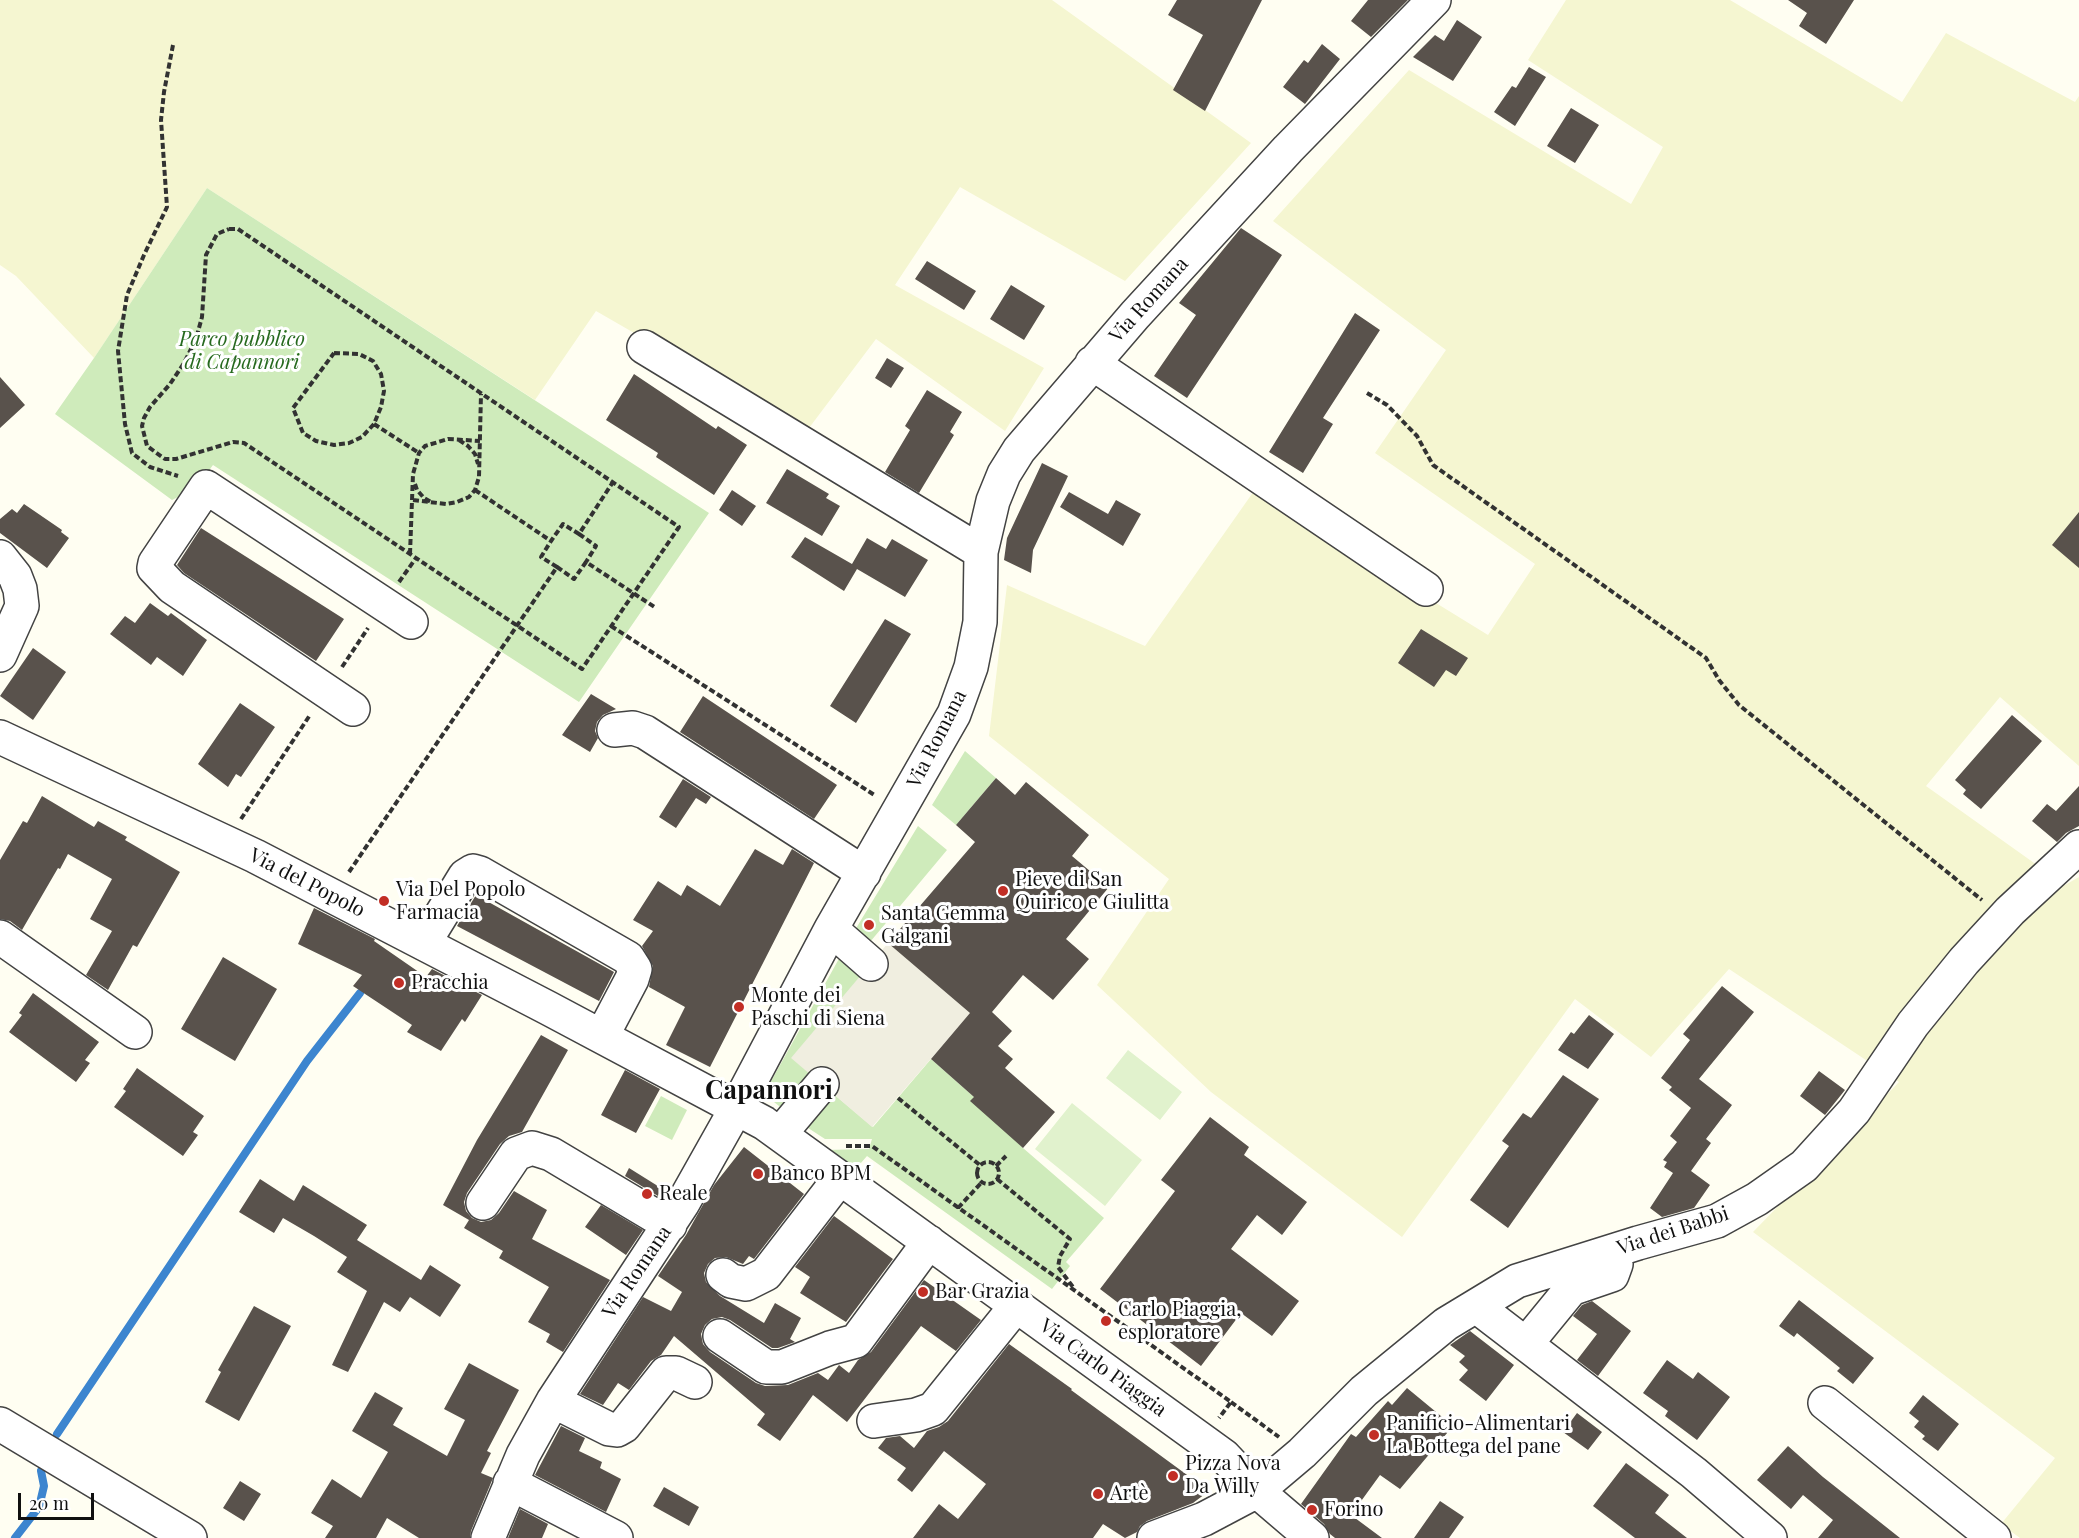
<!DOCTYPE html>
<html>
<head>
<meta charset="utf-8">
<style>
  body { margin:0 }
  #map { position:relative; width:2079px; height:1538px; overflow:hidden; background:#fffef2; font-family:"Playfair Display",serif }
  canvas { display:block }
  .scale { position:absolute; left:18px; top:1493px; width:76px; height:27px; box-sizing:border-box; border:3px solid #101010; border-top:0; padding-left:8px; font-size:18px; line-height:21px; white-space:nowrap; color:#101010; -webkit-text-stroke:4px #fff; paint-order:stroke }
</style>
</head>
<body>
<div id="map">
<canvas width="2079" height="1538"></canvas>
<div class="scale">20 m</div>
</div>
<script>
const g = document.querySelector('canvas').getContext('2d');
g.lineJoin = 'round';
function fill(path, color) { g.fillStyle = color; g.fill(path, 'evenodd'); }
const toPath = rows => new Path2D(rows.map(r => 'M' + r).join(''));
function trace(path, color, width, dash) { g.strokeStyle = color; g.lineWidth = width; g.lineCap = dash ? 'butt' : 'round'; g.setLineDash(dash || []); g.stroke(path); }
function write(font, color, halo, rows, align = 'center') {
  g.font = font + ' "Playfair Display",serif'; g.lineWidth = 6; g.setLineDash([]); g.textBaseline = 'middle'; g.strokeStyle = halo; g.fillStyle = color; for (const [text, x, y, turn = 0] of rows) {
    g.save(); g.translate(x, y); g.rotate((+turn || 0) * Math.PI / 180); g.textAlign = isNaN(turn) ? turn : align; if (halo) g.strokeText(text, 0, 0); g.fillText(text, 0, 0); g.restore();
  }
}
fill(toPath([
  [0,0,1052,0,1251,143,1125,281,960,187,895,285,1044,368,1005,431,876,339,806,432,596,311,535,400,207,188,94,358,16,276,0,265],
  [1566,0,1730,0,1902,102,1946,33,2075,102,2079,96,2079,766,2000,697,1926,786,2065,885,2079,877,2079,1538,2020,1538,2001,1524,2055,1458,1753,1232,1899,1082,1729,969,1651,1057,1575,999,1402,1237,1211,1092,1097,985,1169,879,989,736,1007,585,1145,646,1254,491,1488,635,1535,564,1375,453,1446,350,1273,221,1409,70,1631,204,1663,147,1528,60]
]), '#f5f6d1');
fill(toPath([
  [207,188,709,513,579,702,213,465,188,499,182,495,172,500,55,414,94,358],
  [965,751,996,778,956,825,932,805],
  [918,826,947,850,870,942,855,930],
  [841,955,863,974,814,1077,784,1110,764,1094],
  [931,1059,974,1097,1023,1148,1104,1218,1066,1262,1070,1266,1052,1289,867,1156,854,1171,824,1150,869,1149,872,1139,825,1139,802,1124,830,1091,873,1127],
  [661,1096,687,1110,672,1140,645,1126]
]), '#cfebbb');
fill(toPath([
  [1128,1050,1182,1092,1160,1120,1106,1078],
  [1072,1103,1142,1160,1105,1206,1035,1149]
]), '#e1f2cd');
fill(toPath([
  [888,943,980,1002,872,1127,791,1058]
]), '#f0eee0');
trace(toPath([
  [57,1434,307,1061,360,993],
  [15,1538,39,1507,44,1486,41,1471]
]), '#3c85cf', 8);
fill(toPath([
  [1177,0,1262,0,1205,111,1173,90,1203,35,1168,15],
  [1368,0,1408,0,1371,37,1351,21],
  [1788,0,1854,0,1826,44,1799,26,1807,13],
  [1457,20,1482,37,1453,81,1413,57,1435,35,1444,41],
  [1322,44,1340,59,1305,104,1283,87,1304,60,1308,63],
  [1529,67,1546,77,1515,126,1494,112,1512,86,1516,88],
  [1571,108,1599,125,1575,163,1547,146],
  [1241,228,1282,255,1187,398,1154,376,1196,315,1179,303],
  [927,261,976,291,964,310,915,279],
  [1011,285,1045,306,1024,340,990,319],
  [1355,313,1380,330,1323,418,1333,424,1303,473,1269,452],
  [887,358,904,368,891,388,875,378],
  [634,374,716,429,718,426,747,445,714,495,656,457,658,453,606,420],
  [0,377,25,405,0,428],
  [927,390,962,412,950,432,954,435,919,493,885,472,910,430,905,426],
  [1042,463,1068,476,1033,550,1031,573,1004,560,1007,538],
  [787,469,829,494,826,498,840,506,822,536,766,503],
  [732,490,756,506,742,526,719,510],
  [1069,492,1108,514,1116,500,1141,514,1123,546,1060,507],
  [24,504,62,530,61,532,69,538,47,568,0,533,0,519,12,509,17,513],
  [2079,512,2079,568,2052,545],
  [201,528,344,619,316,661,184,573,177,565],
  [805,537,852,564,867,538,886,549,892,539,928,560,905,597,857,569,844,591,791,557],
  [150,603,168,616,171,613,207,640,183,676,157,657,151,665,110,634,125,616,135,623],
  [885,619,911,634,856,723,830,706],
  [1421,629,1468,658,1456,676,1446,670,1434,687,1398,663],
  [33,648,66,672,33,720,0,696],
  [591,694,616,709,603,715,597,722,595,731,598,738,590,752,562,735],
  [703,696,837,785,814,819,680,732],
  [240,703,275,727,241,777,236,774,228,787,198,764],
  [2012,715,2042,741,1981,809,1963,794,1966,790,1955,780],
  [996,778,1015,795,1026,782,1089,835,1072,856,1109,887,1066,939,1089,959,1053,1000,1023,975,992,1012,1012,1031,998,1046,1013,1059,1005,1068,1055,1112,1023,1148,970,1101,974,1097,931,1059,970,1013,888,943,975,842,956,825],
  [683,779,711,797,706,804,696,798,676,828,659,817],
  [2079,786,2079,826,2066,833,2057,842,2032,821,2047,804,2056,811],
  [42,796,94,827,98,821,127,837,125,840,180,872,137,947,133,945,108,990,86,975,112,931,90,919,112,879,68,854,60,869,58,868,22,930,10,921,0,919,0,860,23,821,27,823],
  [755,849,783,865,792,849,814,863,710,1067,666,1045,685,1007,649,987,653,966,642,946,653,931,633,920,658,881,681,896,687,885,720,906],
  [476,895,614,972,599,1001,457,926],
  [314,908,375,939,374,941,426,977,432,969,482,995,465,1022,462,1019,441,1051,407,1032,412,1025,353,986,362,975,298,944],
  [223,957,277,989,235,1061,181,1029],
  [1722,986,1754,1012,1699,1079,1732,1105,1706,1139,1711,1143,1691,1171,1710,1185,1694,1208,1662,1217,1650,1208,1673,1173,1664,1167,1667,1162,1663,1160,1677,1142,1670,1136,1691,1108,1669,1090,1672,1087,1661,1078,1690,1040,1683,1034],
  [33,993,99,1042,85,1060,90,1063,76,1082,9,1032,22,1015,19,1013],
  [1589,1015,1614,1034,1588,1069,1558,1050,1571,1032,1574,1034],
  [541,1035,568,1050,522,1132,509,1136,500,1144,467,1193,464,1202,466,1211,472,1218,481,1222,491,1220,499,1213,514,1191,547,1210,532,1239,610,1280,563,1352,546,1342,550,1334,528,1322,549,1287,499,1258,503,1251,464,1228,469,1220,443,1205,477,1140],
  [137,1068,204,1116,193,1132,198,1135,183,1156,114,1107,126,1091,123,1089],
  [625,1070,660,1089,636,1133,601,1115],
  [1819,1071,1845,1090,1825,1115,1800,1096],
  [1563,1075,1599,1099,1508,1228,1470,1200,1509,1146,1502,1141,1523,1113,1531,1118],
  [1210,1117,1249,1147,1244,1155,1307,1202,1282,1235,1257,1215,1231,1249,1299,1301,1272,1336,1241,1313,1201,1366,1100,1289,1175,1191,1161,1180],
  [744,1147,804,1194,754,1259,749,1256,743,1264,726,1257,715,1258,708,1264,704,1273,706,1282,720,1296,764,1323,775,1303,801,1318,790,1339,795,1342,778,1348,772,1348,730,1320,722,1317,712,1319,705,1325,701,1334,703,1344,710,1352,756,1383,765,1386,788,1385,818,1373,828,1380,839,1365,849,1373,858,1360,871,1352,924,1280,981,1320,956,1351,921,1326,847,1422,813,1395,780,1441,757,1425,765,1414,674,1336,661,1355,651,1361,629,1390,618,1383,603,1405,580,1394,643,1297,671,1311,682,1292,658,1276,686,1235,714,1185],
  [629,1168,661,1188,658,1196,625,1176],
  [260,1179,294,1201,303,1185,367,1225,357,1240,421,1280,430,1265,461,1285,440,1317,410,1297,400,1312,384,1302,348,1372,332,1365,367,1291,337,1272,347,1257,314,1236,283,1218,274,1233,239,1212],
  [601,1205,643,1230,626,1255,585,1227],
  [834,1216,893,1259,846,1322,800,1293,810,1277,795,1267],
  [1799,1300,1874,1358,1853,1384,1837,1371,1840,1368,1797,1333,1794,1337,1779,1326],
  [1592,1301,1631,1331,1598,1376,1577,1360,1597,1334,1573,1316,1582,1305],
  [254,1306,291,1326,239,1421,205,1402,221,1372,218,1370],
  [1470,1331,1514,1365,1486,1401,1459,1380,1468,1370,1459,1362,1465,1356,1450,1345],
  [1009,1344,1072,1389,1071,1390,1209,1491,1193,1503,1147,1521,1140,1526,1137,1532,1125,1538,1103,1524,1093,1538,913,1538,939,1504,958,1519,986,1484,944,1451,912,1492,897,1480,906,1468,878,1448,886,1438,900,1436,914,1448,927,1431,939,1427,948,1421],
  [1667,1360,1693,1379,1698,1372,1730,1397,1697,1440,1665,1416,1668,1411,1643,1393],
  [469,1363,519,1390,487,1451,491,1453,481,1473,493,1478,471,1531,470,1538,419,1538,387,1518,376,1538,325,1538,333,1526,311,1513,332,1479,361,1498,388,1452,352,1431,375,1392,403,1408,393,1425,447,1456,465,1420,444,1409],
  [1407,1388,1453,1426,1400,1489,1380,1475,1351,1515,1382,1538,1335,1538,1330,1534,1324,1524,1301,1504,1351,1434,1356,1437,1388,1401,1392,1405],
  [1923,1395,1959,1424,1938,1451,1922,1439,1925,1436,1914,1427,1919,1421,1909,1413],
  [1577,1413,1602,1432,1588,1450,1563,1432],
  [561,1426,585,1438,579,1451,602,1462,600,1468,621,1479,606,1512,535,1475],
  [1788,1446,1823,1477,1900,1538,1818,1538,1833,1520,1803,1495,1791,1509,1757,1480],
  [1626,1463,1669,1495,1655,1513,1687,1538,1635,1538,1593,1506],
  [240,1481,261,1494,244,1521,223,1508],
  [664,1487,699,1507,689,1526,653,1506],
  [1440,1501,1464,1517,1449,1538,1414,1538],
  [520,1509,548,1524,542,1538,508,1538]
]), '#59524c');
const minor = toPath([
  [644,347,981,552],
  [1092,363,1426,589],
  [0,557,15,576,20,589,22,606,0,655],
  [353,709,172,587,154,568,155,563,206,487,411,622],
  [614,730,633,728,645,732,864,873],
  [0,737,255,856,548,1008,764,1123,1224,1456,1257,1491,1312,1538],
  [831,929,871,964],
  [0,937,135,1032],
  [424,943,465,876,473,871,480,873,628,958,635,969,632,979,602,1036],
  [780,1134,822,1084],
  [483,1203,516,1154,532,1148,551,1154,670,1225],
  [723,1275,731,1281,746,1284,766,1274,840,1178],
  [1476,1306,1694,1473,1770,1538],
  [720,1336,766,1367,782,1367,830,1348,856,1341,929,1242],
  [1526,1344,1571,1289,1612,1275,1616,1264,1611,1256],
  [553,1401,609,1429,617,1430,624,1426,666,1373,676,1373,695,1382],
  [1825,1403,1994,1538],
  [874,1421,916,1415,933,1409,1016,1306],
  [0,1424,190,1538],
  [510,1483,616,1538],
  [488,1538,523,1455,553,1401,683,1203,737,1107,831,929,954,714,971,667,980,622,981,552,993,501,1004,474,1019,450,1135,315,1288,149,1434,0],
  [1154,1538,1204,1519,1257,1491,1302,1453,1364,1391,1446,1324,1517,1281,1638,1243,1717,1221,1757,1199,1804,1166,1854,1111,1913,1024,1964,961,2010,911,2079,847]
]);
trace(minor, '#434343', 36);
trace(toPath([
  [173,45,164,92,161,120,167,207,144,255,127,295,118,351,125,424,132,453,150,467,178,476],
  [229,229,238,229,679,527,582,669,244,443,233,442,176,459,165,459,147,446,142,426,144,418,150,407,170,384,184,363,196,339,202,317,206,255,217,234,229,229],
  [334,353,359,354,373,361,381,374,384,391,381,407,374,424,362,437,349,443,334,445,316,441,303,433,293,408,334,353],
  [1367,393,1387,405,1417,436,1433,465,1706,658,1719,680,1739,705,1982,900],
  [374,424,419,453],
  [459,440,468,446,475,454,478,464],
  [415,484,417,490,424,498,431,502],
  [475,490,551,541],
  [413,500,446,504,457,502,469,497,475,490,479,477,481,394],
  [579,534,596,546,586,562],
  [410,554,413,474,419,453,425,446,448,439,480,441],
  [557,567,574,579,586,562,656,608],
  [399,582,416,558],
  [611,626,876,796],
  [342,667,368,628],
  [241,819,310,715],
  [349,872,557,567,541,557,551,541,563,524,579,534,613,482],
  [898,1098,981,1166],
  [846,1146,872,1146,1231,1402,1219,1418],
  '977 1173a11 11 0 1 1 22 0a11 11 0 1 1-22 0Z',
  [996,1166,1006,1156],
  [997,1179,1070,1239,1060,1256,1058,1267,1073,1287,1071,1290],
  [958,1208,982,1182],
  [1231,1402,1279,1437]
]), '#323232', 4, [6, 3]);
trace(minor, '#fff', 33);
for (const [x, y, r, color] of [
  [1003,891,6,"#c22e25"],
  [384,901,6,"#c22e25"],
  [869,925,6,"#c22e25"],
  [399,983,6,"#c22e25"],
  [739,1007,6,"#c22e25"],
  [758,1174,6,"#c22e25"],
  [647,1194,6,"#c22e25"],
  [923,1292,6,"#c22e25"],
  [1106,1321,6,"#c22e25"],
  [1374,1435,6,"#c22e25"],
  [1173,1476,6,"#c22e25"],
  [1098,1494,6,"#c22e25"],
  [1312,1510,6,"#c22e25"]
]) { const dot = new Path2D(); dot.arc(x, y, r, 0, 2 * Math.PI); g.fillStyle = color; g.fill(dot); trace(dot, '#fff', 2); }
write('20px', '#101010', '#fff', [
  ["Via Romana",1149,300,-48],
  ["Via Romana",937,739,-63],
  ["Via del Popolo",307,883,27],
  ["Via dei Babbi",1673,1231,-18],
  ["Via Romana",637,1272,-56],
  ["Via Carlo Piaggia",1103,1368,36]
]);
write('italic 20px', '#26691e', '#fff', [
  ["Parco pubblico",242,340],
  ["di Capannori",242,363]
]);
write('20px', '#101010', '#fff', [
  ["Pieve di San",1015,880],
  ["Quirico e Giulitta",1015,903],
  ["Via Del Popolo",396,890],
  ["Farmacia",396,913],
  ["Santa Gemma",881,914],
  ["Galgani",881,937],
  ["Pracchia",411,983],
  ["Monte dei",751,996],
  ["Paschi di Siena",751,1019],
  ["Banco BPM",770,1174],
  ["Reale",659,1194],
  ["Bar Grazia",935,1292],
  ["Carlo Piaggia,",1118,1310],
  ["esploratore",1118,1333],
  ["Panificio-Alimentari",1386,1424],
  ["La Bottega del pane",1386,1447],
  ["Pizza Nova",1185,1464],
  ["Da Willy",1185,1487],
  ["Artè",1110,1494],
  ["Forino",1324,1510]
], 'left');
write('bold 26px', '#101010', '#fff', [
  ["Capannori",769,1091]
]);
</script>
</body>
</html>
